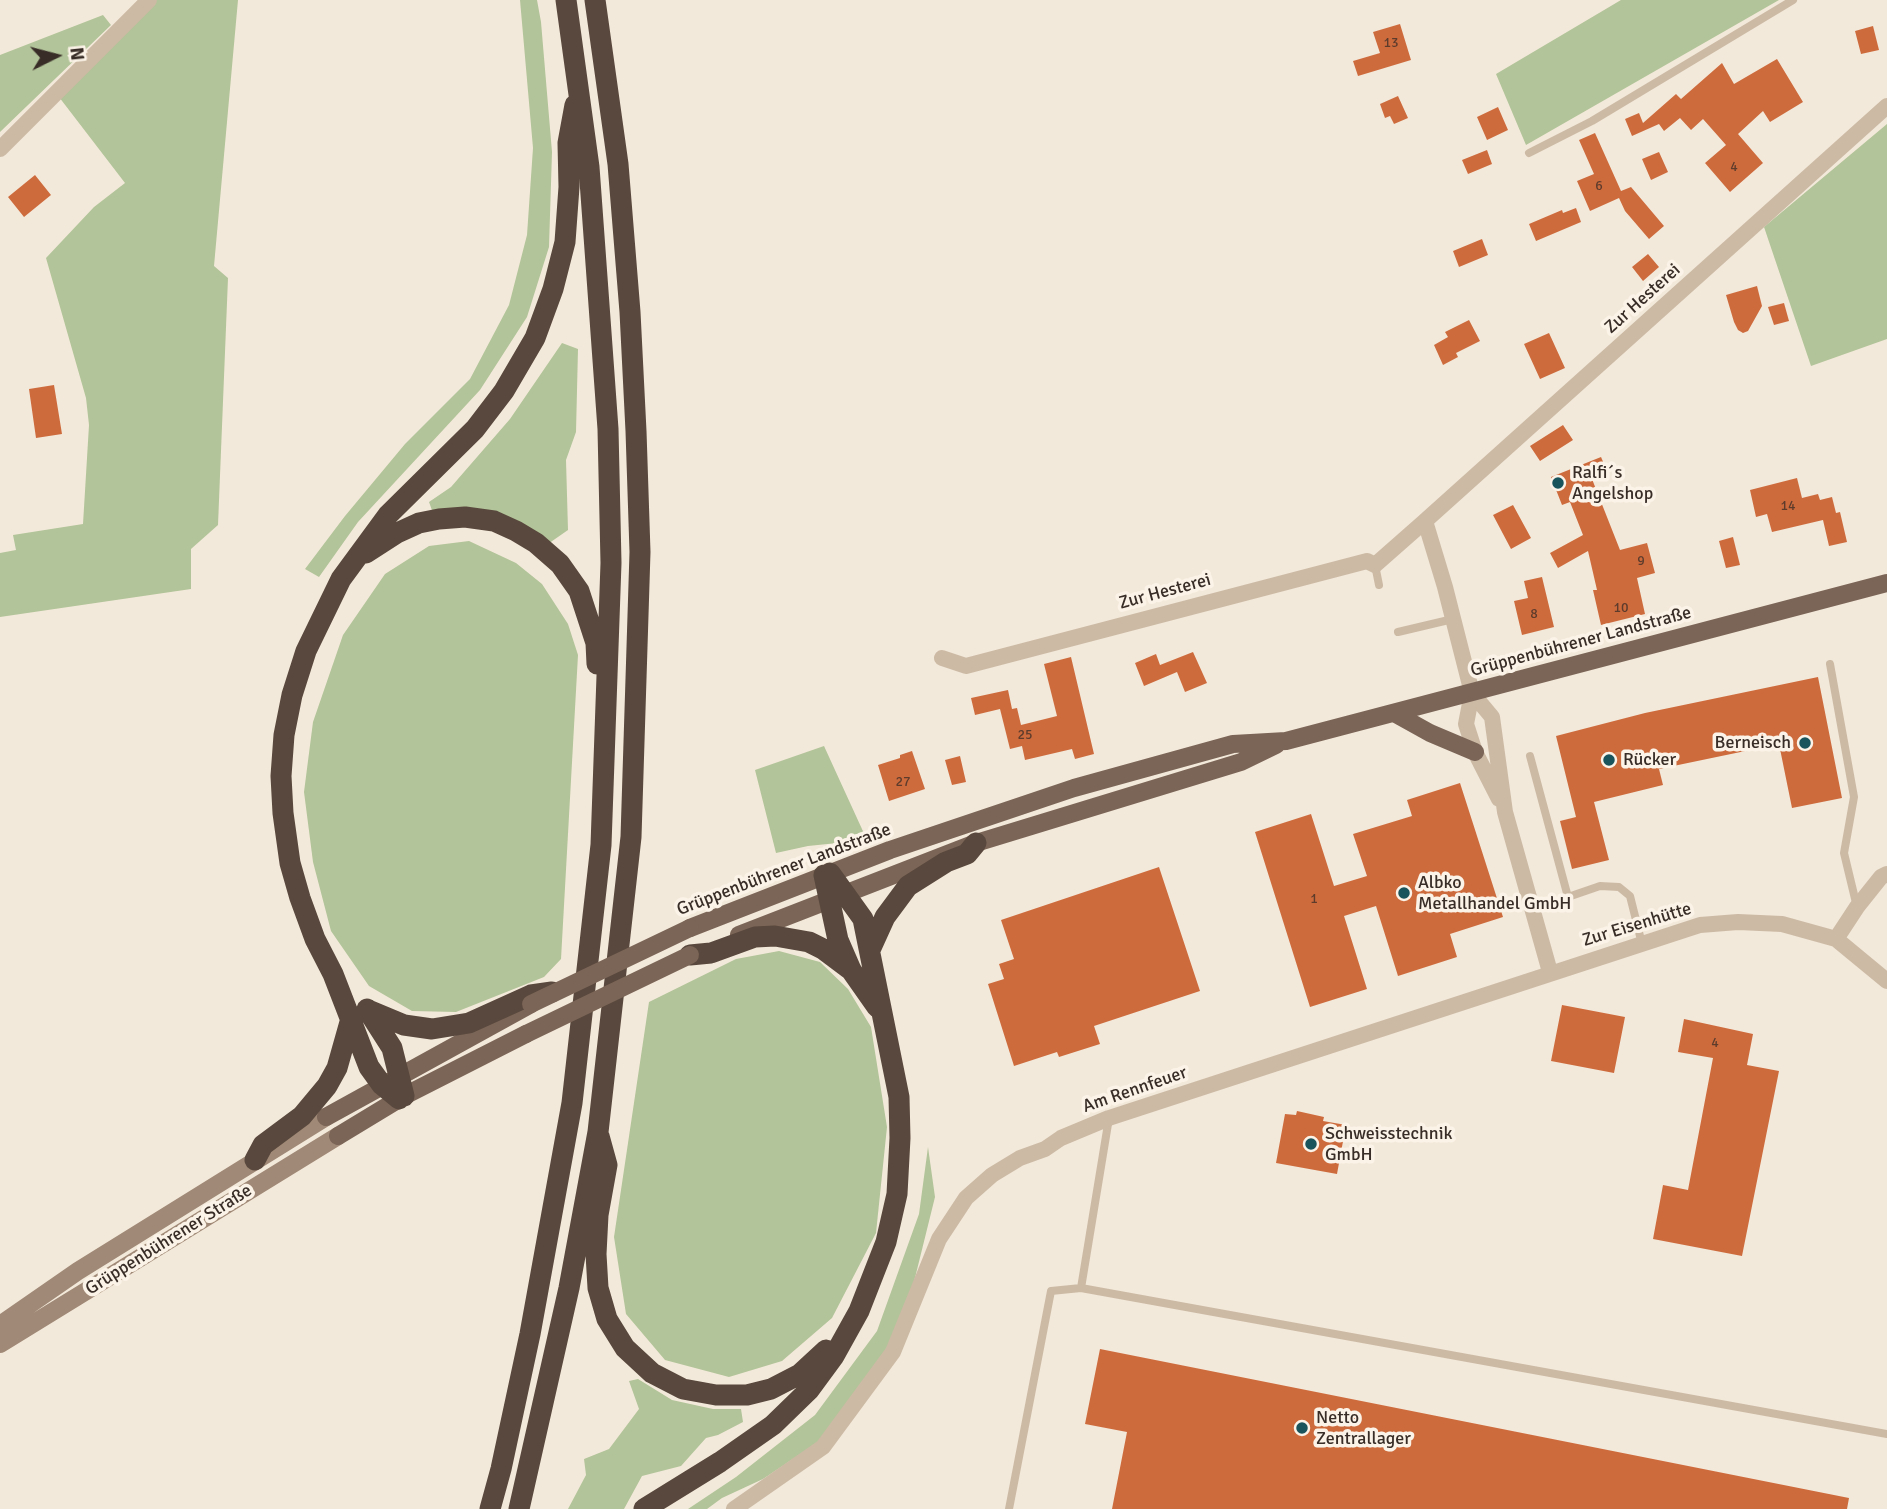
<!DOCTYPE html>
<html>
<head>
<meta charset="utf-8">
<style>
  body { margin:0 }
  #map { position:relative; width:1887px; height:1509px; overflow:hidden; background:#f3e9da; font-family:Signika,sans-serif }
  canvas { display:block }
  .north { position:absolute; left:21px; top:21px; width:70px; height:70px; -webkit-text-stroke:5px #fbf3e7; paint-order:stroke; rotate:84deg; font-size:19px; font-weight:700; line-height:28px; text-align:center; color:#382d27 }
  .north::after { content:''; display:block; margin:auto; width:24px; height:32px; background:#382d27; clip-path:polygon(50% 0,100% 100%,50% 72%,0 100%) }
</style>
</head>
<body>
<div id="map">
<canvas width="1887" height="1509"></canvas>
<div class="north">N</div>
</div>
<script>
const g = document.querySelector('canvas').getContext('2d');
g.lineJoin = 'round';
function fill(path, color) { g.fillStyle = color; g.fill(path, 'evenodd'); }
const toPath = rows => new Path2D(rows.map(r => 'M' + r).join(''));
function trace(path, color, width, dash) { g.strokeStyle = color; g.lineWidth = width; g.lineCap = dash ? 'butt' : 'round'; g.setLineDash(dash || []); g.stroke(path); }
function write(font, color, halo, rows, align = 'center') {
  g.font = font + ' Signika,sans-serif'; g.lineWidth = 7; g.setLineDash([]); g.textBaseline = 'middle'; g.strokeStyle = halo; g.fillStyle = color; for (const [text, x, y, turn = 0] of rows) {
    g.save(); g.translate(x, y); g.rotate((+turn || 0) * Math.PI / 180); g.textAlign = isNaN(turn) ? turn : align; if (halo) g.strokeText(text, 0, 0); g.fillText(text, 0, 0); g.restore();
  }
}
fill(toPath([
  [156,0,238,0,214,266,228,278,218,525,191,549,191,589,0,617,0,553,16,550,13,535,83,524,89,425,86,398,46,258,94,207,125,183,59,97],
  [520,0,537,0,541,22,552,152,549,247,527,317,480,390,358,522,319,577,305,569,345,516,405,444,470,379,509,305,527,235,533,148],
  [1621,0,1779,0,1526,145,1496,74],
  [103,15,111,25,0,132,0,55],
  [1887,124,1887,339,1811,366,1764,227],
  [562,343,578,349,576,432,566,460,568,530,545,546,433,513,429,502,451,487,510,419],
  [469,541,516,563,542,584,568,624,578,655,561,959,544,977,456,1012,412,1011,369,986,331,931,313,862,304,792,313,722,343,635,385,574,429,546],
  [824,746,867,840,808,846,776,853,755,770],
  [779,951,820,962,848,989,871,1027,887,1127,876,1233,832,1318,782,1361,729,1377,665,1360,626,1314,614,1237,649,1002,736,959],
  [928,1147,935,1197,911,1294,883,1357,817,1443,763,1479,722,1498,707,1509,688,1509,736,1477,815,1415,877,1331,919,1214],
  [638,1379,672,1400,713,1409,741,1409,743,1422,718,1435,706,1438,681,1466,642,1476,624,1509,568,1509,586,1475,584,1459,609,1449,639,1409,629,1381]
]), '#b2c499');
fill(toPath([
  [1400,24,1411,60,1358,76,1353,61,1380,53,1373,32],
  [1873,26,1879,50,1861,54,1855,31],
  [1777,59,1803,102,1770,122,1763,111,1738,134,1763,163,1730,192,1705,163,1726,145,1703,119,1691,130,1680,118,1664,131,1659,124,1632,136,1625,119,1639,113,1643,123,1676,94,1681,99,1722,63,1734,84],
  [1398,96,1408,118,1394,124,1390,116,1385,118,1380,104],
  [1498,107,1508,130,1487,140,1477,117],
  [1595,133,1621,191,1631,187,1664,226,1649,239,1625,211,1619,198,1590,211,1577,181,1594,174,1579,140],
  [1487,150,1492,164,1468,174,1462,160],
  [1659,152,1668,172,1651,180,1642,159],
  [35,175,51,195,24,217,8,197],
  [1576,208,1581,222,1536,241,1529,224,1562,210,1563,213],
  [1482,239,1488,255,1459,267,1453,251],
  [1648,254,1659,267,1643,281,1632,267],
  [1757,286,1762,306,1748,331,1743,333,1738,330,1734,322,1726,295],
  [1784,303,1789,321,1774,325,1768,307],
  [1469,320,1480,341,1456,353,1458,357,1443,365,1434,345,1448,337,1445,332],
  [1549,333,1565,368,1540,379,1524,344],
  [54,385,62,434,36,438,29,389],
  [1563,425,1573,440,1540,461,1530,446],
  [1601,457,1608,473,1592,479,1620,550,1647,543,1655,573,1637,578,1645,614,1601,625,1593,590,1597,590,1588,551,1558,568,1550,553,1583,535,1570,502,1562,505,1551,477],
  [1797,478,1802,498,1818,494,1820,500,1832,497,1836,513,1840,512,1847,542,1829,546,1823,520,1772,532,1767,514,1756,517,1750,490],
  [1513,505,1531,538,1511,549,1493,515],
  [1733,537,1740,565,1726,568,1719,541],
  [1542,577,1554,627,1522,635,1514,601,1528,598,1524,581],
  [1193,652,1207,683,1185,692,1177,672,1144,686,1135,663,1156,654,1160,665],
  [1071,657,1094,754,1075,759,1072,749,1025,760,1022,746,1010,749,1000,709,975,715,971,698,1008,690,1012,709,1017,708,1021,725,1057,716,1044,664],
  [1818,677,1842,798,1792,808,1779,744,1659,769,1663,785,1594,802,1609,860,1572,869,1560,821,1576,817,1556,736,1645,713],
  [912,751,925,789,889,801,878,765,900,758,900,755],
  [960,756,966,782,952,785,945,760],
  [1460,783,1503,917,1450,934,1457,957,1398,976,1376,906,1344,916,1367,989,1310,1007,1255,832,1311,814,1334,886,1367,876,1353,834,1412,816,1407,800],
  [1159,867,1200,991,1094,1026,1100,1044,1059,1057,1057,1052,1014,1066,988,984,1004,979,999,964,1014,959,1001,920],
  [1562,1005,1625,1017,1614,1073,1551,1061],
  [1684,1019,1753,1034,1747,1065,1779,1071,1742,1256,1653,1239,1663,1185,1688,1190,1713,1058,1678,1052],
  [1297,1111,1324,1117,1323,1121,1346,1125,1337,1174,1276,1163,1285,1114,1296,1115],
  [1100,1349,1849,1498,1847,1509,1112,1509,1127,1432,1085,1424]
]), '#ce6b3d');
trace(toPath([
  [1529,153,1592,121,1793,0],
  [1375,565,1379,585],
  [1398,632,1453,619],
  [1830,664,1854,797,1844,853,1857,907],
  [1530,756,1568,897,1600,886,1619,887,1630,896,1642,944],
  [1081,1288,1109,1118],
  [1009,1509,1051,1291,1081,1288,1887,1434]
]), '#ccbaa5', 8);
trace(toPath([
  [0,149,149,0],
  [942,658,966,666,1367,561,1375,565,1425,521],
  [1472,693,1466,724,1475,752,1499,799],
  [1836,939,1857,907,1881,877,1887,874],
  [1550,972,1505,812,1492,717,1472,693,1445,587,1425,521,1887,106],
  [734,1509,823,1447,893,1352,939,1239,966,1198,992,1175,1020,1158,1045,1149,1061,1138,1109,1118,1700,925,1738,922,1782,924,1836,939,1887,981]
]), '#ccbaa5', 16);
trace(toPath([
  [0,1325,78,1271,326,1117],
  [0,1344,338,1136]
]), '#a08976', 18);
trace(toPath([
  [1394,713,1430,733,1475,752],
  [690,928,890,850,1074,788,1233,744,1286,741,1887,583],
  [739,935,976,843,1241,762,1276,745],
  [326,1117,531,1004],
  [338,1136,404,1096,526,1034]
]), '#7b6557', 18);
trace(toPath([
  [366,553,397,533,419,523,439,519,465,517,494,521,516,531,536,543,560,564,579,591,596,643,597,664],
  [824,875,838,940,851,970,877,1007],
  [870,950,885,917,908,886,946,862,967,854,976,843],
  [690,955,711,953,755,937,775,936,809,942,823,949,851,970],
  [367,1009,392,1048,404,1096],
  [368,1010,404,1025,432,1029,469,1023,531,995,552,992],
  [399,1099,382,1085,369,1067,333,974,315,939,300,898,290,863,283,813,281,776,284,735,292,695,306,651,341,579,388,515,475,429,504,391,535,338,553,289,565,242,569,187,568,143,575,105],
  [599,1136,607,1165,598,1215,596,1254,598,1288,607,1319,625,1348,652,1373,683,1389,716,1395,747,1395,771,1389,800,1374,826,1350],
  [255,1160,263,1145,302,1116,327,1086,337,1068,350,1022],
  [490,1509,501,1469,530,1334,572,1103,601,845,611,563,608,429,589,167,566,0],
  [519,1509,569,1288,598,1132,631,837,640,552,636,431,630,312,618,164,595,0],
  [644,1509,720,1462,773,1425,809,1390,834,1356,859,1311,886,1242,897,1194,900,1138,899,1097,863,919,830,873]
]), '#59483d', 21);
trace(toPath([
  [531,1004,690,928],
  [526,1034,690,955]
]), '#7b6557', 18);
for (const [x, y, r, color] of [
  [1558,483,7,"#19535c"],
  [1805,743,7,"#19535c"],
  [1609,760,7,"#19535c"],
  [1404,893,7,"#19535c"],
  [1311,1144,7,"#19535c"],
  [1302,1428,7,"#19535c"]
]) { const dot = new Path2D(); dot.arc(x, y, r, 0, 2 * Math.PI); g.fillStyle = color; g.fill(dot); trace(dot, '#fbf3e7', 2.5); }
write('14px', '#5e3c2c', null, [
  ["13",1391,43],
  ["4",1734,167],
  ["6",1599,186],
  ["14",1788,506],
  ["9",1641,561],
  ["10",1621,608],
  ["8",1534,614],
  ["25",1025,735],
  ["27",903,782],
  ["1",1314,899],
  ["4",1715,1043]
]);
write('18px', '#382d27', '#fbf3e7', [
  ["Zur Hesterei",1643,299,-42],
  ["Zur Hesterei",1165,592,-15],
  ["Grüppenbührener Landstraße",1581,642,-15],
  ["Grüppenbührener Landstraße",784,870,-21],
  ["Zur Eisenhütte",1637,925,-17],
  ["Am Rennfeuer",1135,1090,-19],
  ["Grüppenbührener Straße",169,1240,-32]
]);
write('18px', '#382d27', '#fbf3e7', [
  ["Ralfi´s",1572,473],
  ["Angelshop",1572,494],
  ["Berneisch",1791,743,"right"],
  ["Rücker",1623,760],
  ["Albko",1418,883],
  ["Metallhandel GmbH",1418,904],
  ["Schweisstechnik",1325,1134],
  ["GmbH",1325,1155],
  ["Netto",1316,1418],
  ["Zentrallager",1316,1439]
], 'left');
</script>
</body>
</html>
